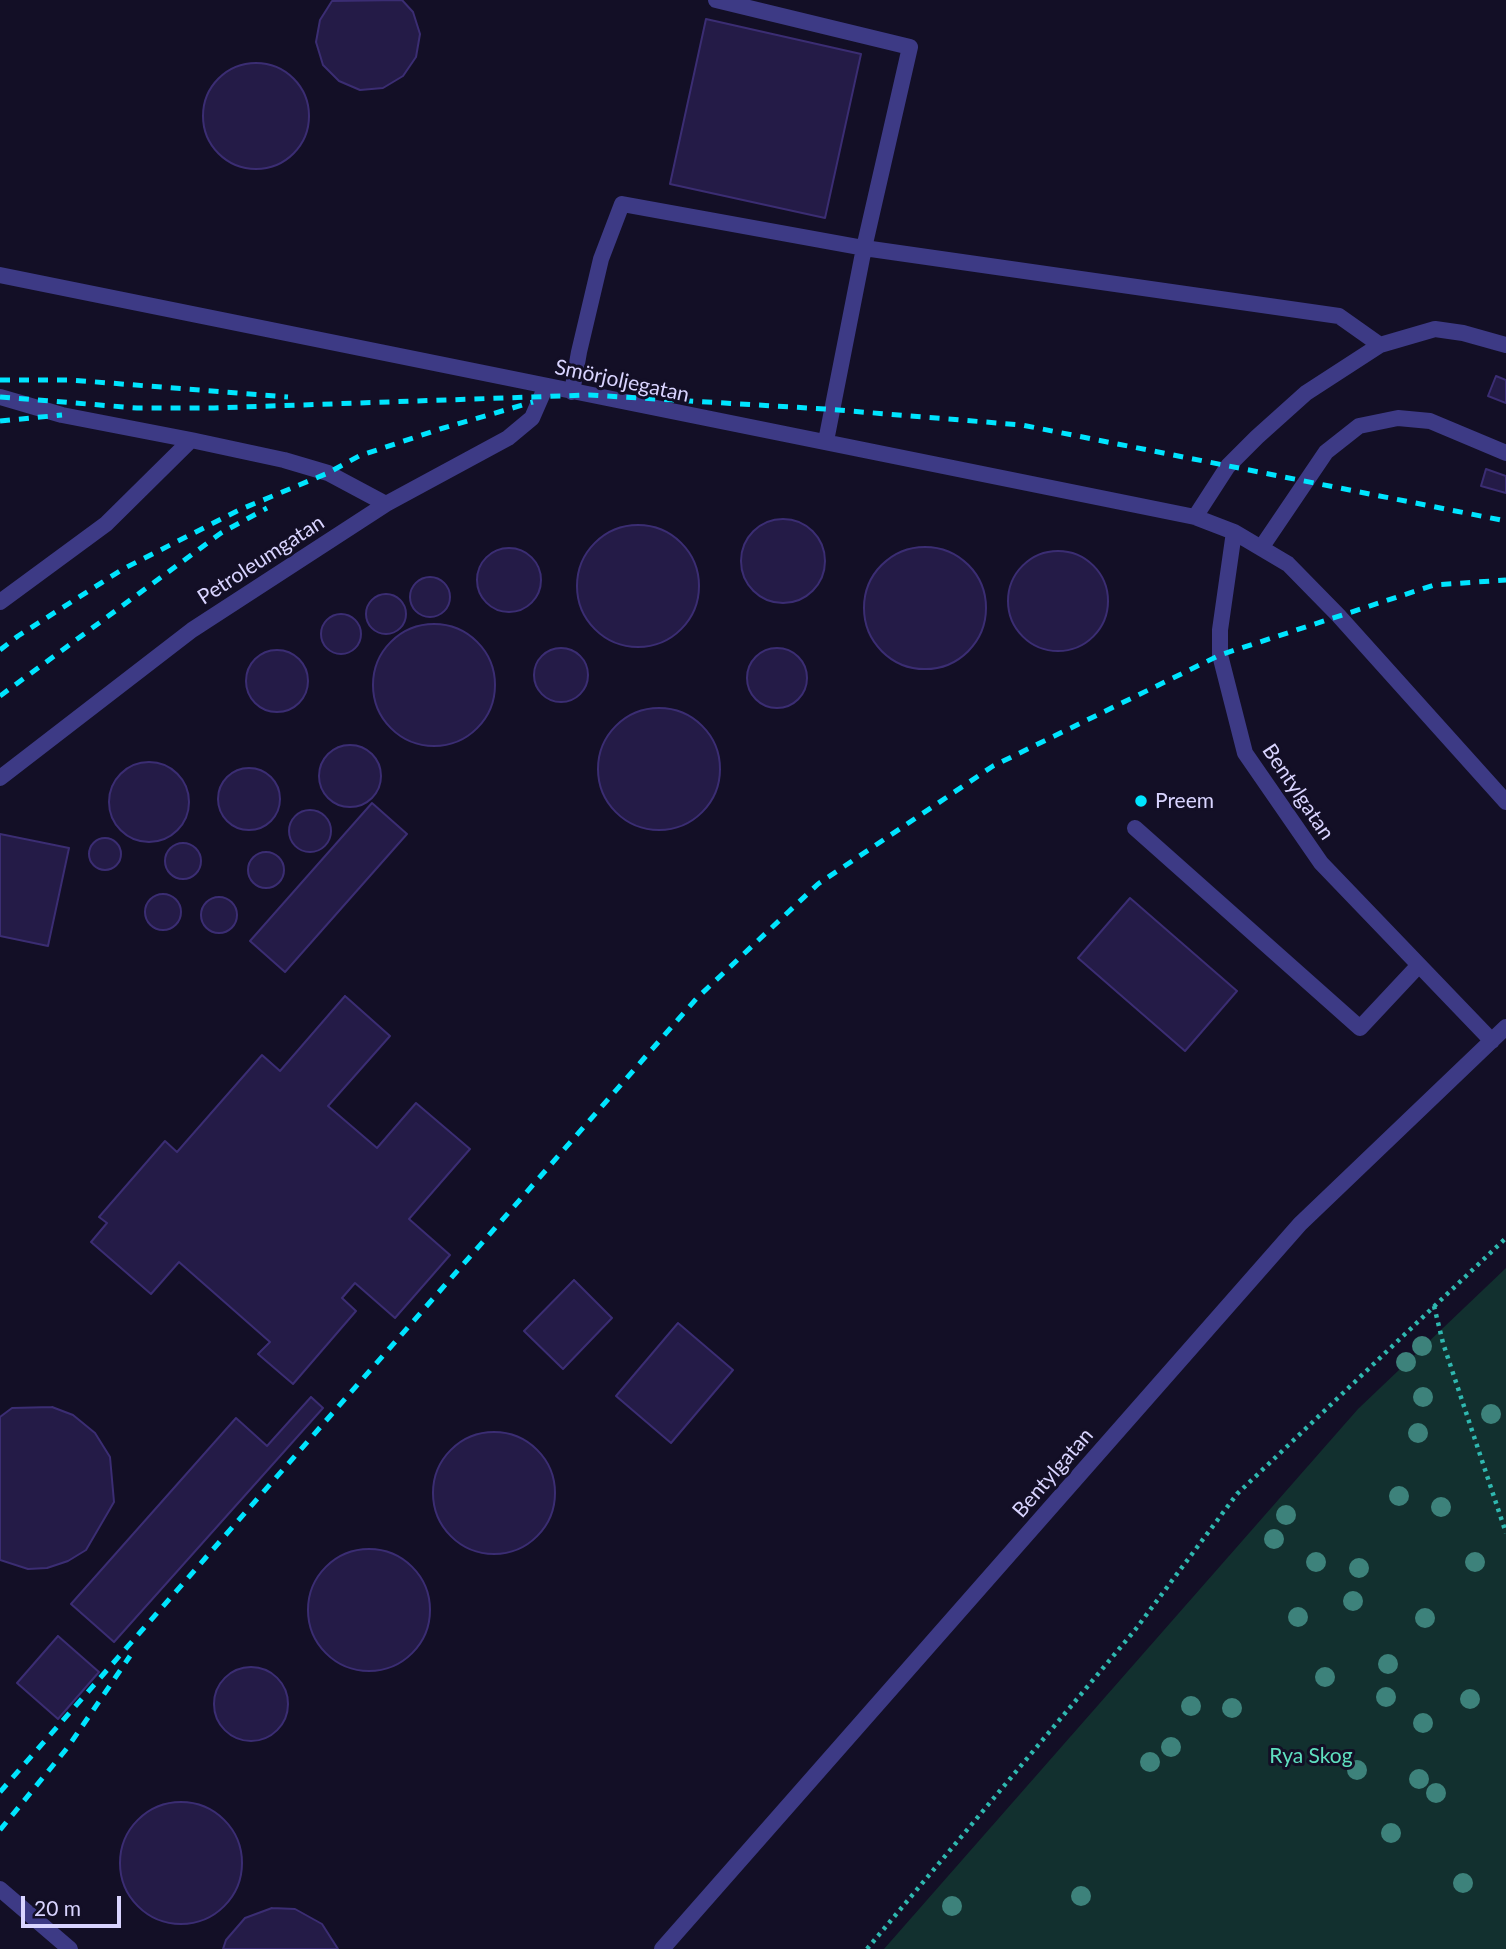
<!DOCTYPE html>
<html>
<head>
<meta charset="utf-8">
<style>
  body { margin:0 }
  #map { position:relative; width:1506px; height:1949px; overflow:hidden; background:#130f26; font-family:Lato,sans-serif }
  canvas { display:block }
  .scale { position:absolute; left:21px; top:1896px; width:100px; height:32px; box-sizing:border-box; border:4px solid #d9d4ff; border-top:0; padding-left:9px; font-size:21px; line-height:24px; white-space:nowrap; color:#d9d4ff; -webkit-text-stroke:5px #130f26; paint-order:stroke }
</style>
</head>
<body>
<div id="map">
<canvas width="1506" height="1949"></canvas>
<div class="scale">20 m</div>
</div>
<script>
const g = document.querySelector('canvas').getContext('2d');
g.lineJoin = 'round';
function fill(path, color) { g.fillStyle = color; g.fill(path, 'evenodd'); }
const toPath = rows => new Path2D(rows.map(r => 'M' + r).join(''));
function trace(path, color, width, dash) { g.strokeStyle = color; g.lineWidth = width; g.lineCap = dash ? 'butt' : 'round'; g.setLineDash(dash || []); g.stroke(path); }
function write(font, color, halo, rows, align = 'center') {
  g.font = font + ' Lato,sans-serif'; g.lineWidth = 6; g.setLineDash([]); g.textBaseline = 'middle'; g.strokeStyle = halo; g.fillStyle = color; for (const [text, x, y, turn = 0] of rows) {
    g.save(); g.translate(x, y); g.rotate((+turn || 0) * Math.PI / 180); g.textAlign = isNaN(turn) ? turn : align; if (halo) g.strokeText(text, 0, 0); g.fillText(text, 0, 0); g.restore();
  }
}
fill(toPath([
  [1506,1268,1506,1949,884,1949,1358,1409]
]), '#12302f');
const building = toPath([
  [402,0,413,12,420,34,416,57,403,76,383,88,360,90,339,81,323,65,316,42,320,20,332,1,402,0],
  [706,19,861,54,825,218,670,184,706,19],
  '203 116a53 53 0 1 1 106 0a53 53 0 1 1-106 0Z',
  [1496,376,1506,380,1506,403,1488,396,1496,376],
  [1486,469,1506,476,1506,493,1481,486,1486,469],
  '741 561a42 42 0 1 1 84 0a42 42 0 1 1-84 0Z',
  '577 586a61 61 0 1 1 122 0a61 61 0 1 1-122 0Z',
  '864 608a61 61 0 1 1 122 0a61 61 0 1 1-122 0Z',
  '477 580a32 32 0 1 1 64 0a32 32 0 1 1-64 0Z',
  '1008 601a50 50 0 1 1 100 0a50 50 0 1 1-100 0Z',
  '410 597a20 20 0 1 1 40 0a20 20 0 1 1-40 0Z',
  '366 614a20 20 0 1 1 40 0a20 20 0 1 1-40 0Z',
  '321 634a20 20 0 1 1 40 0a20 20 0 1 1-40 0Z',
  '373 685a61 61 0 1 1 122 0a61 61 0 1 1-122 0Z',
  '747 678a30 30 0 1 1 60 0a30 30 0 1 1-60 0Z',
  '534 675a27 27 0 1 1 54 0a27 27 0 1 1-54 0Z',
  '246 681a31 31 0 1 1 62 0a31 31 0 1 1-62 0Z',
  '598 769a61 61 0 1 1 122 0a61 61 0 1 1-122 0Z',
  '319 776a31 31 0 1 1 62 0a31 31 0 1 1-62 0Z',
  '109 802a40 40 0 1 1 80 0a40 40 0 1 1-80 0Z',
  '218 799a31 31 0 1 1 62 0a31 31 0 1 1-62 0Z',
  [372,803,407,834,285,972,250,941,372,803],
  '289 831a21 21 0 1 1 42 0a21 21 0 1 1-42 0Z',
  [0,834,69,848,48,946,0,936,0,834],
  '89 854a16 16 0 1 1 32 0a16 16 0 1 1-32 0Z',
  '165 861a18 18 0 1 1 36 0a18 18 0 1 1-36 0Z',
  '248 870a18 18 0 1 1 36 0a18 18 0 1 1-36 0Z',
  '145 912a18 18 0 1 1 36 0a18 18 0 1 1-36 0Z',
  '201 915a18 18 0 1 1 36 0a18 18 0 1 1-36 0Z',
  [1130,898,1237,991,1185,1051,1078,958,1130,898],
  [345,996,390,1036,328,1106,377,1148,416,1103,470,1149,409,1219,450,1255,395,1318,355,1283,342,1298,356,1311,293,1384,258,1354,270,1342,179,1262,151,1294,91,1242,107,1223,99,1217,165,1141,177,1152,262,1055,280,1071,345,996],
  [574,1280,612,1318,563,1369,524,1331,574,1280],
  [678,1323,733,1370,671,1443,616,1396,678,1323],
  [311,1397,323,1408,114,1642,71,1604,236,1418,267,1446,311,1397],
  [52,1407,73,1415,95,1433,110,1457,114,1502,86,1550,68,1561,47,1568,28,1569,0,1560,0,1417,12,1408,52,1407],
  '433 1493a61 61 0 1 1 122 0a61 61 0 1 1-122 0Z',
  '308 1610a61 61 0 1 1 122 0a61 61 0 1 1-122 0Z',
  [58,1636,99,1672,58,1719,17,1683,58,1636],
  '214 1704a37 37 0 1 1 74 0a37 37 0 1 1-74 0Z',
  '120 1863a61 61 0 1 1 122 0a61 61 0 1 1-122 0Z',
  [272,1908,295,1909,322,1924,338,1949,223,1949,226,1940,245,1918,272,1908]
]);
fill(building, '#241b47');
trace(building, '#3b2d73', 2);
trace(toPath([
  [1434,1306,1443,1343,1506,1533],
  [867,1949,1135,1630,1237,1494,1506,1238]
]), '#2fb8b0', 4.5, [3.5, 5]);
trace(toPath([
  [716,0,910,47,864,248,826,441],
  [0,275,1195,517,1234,532,1288,564,1338,615,1506,802],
  [572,392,579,352,601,259,622,204,864,248,1339,316,1380,345],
  [0,397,62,415,191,440],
  [1195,517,1228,466,1257,437,1306,393,1380,345,1435,329,1463,333,1506,345],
  [1234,532,1220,630,1220,655,1245,753,1321,863,1492,1041],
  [1261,548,1326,452,1359,426,1398,418,1430,421,1506,453],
  [0,602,106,524,191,440,284,460,328,473,386,504],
  [0,778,192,630,386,504,508,438,532,418,546,386],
  [1135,828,1360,1028,1419,965],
  [0,1889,70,1949],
  [662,1949,1300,1224,1506,1027]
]), '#3d3a85', 16);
trace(toPath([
  [0,380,71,380,288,397],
  [0,397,137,408,214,408,589,395,825,409,1022,425,1506,521],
  [0,421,62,415],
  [0,650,18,636,123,569,239,510,328,473,359,456,440,429,533,402],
  [0,696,221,533,267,508],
  [0,1792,697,998,818,884,993,766,1220,655,1434,585,1506,580],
  [0,1830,68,1747,130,1656]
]), '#00e5ff', 5, [10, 9]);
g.fillStyle = '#3d827b';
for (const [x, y] of [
  [1422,1346],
  [1406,1362],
  [1423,1397],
  [1491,1414],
  [1418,1433],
  [1399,1496],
  [1441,1507],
  [1286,1515],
  [1274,1539],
  [1316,1562],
  [1475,1562],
  [1359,1568],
  [1353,1601],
  [1298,1617],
  [1425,1618],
  [1388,1664],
  [1325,1677],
  [1386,1697],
  [1470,1699],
  [1191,1706],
  [1232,1708],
  [1423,1723],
  [1171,1747],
  [1150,1762],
  [1357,1770],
  [1419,1779],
  [1436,1793],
  [1391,1833],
  [1463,1883],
  [1081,1896],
  [952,1906]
]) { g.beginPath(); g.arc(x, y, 10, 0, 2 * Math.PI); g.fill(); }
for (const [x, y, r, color] of [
  [1141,801,7,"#00e5ff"]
]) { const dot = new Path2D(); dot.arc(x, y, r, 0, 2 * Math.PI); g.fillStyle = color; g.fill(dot); trace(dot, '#130f26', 2.5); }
write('21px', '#d9d4ff', '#130f26', [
  ["Smörjoljegatan",622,381,12],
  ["Petroleumgatan",261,560,-33],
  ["Bentylgatan",1298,792,56],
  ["Bentylgatan",1053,1473,-49]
]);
write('21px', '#d9d4ff', '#130f26', [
  ["Preem",1155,801]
], 'left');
write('21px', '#5fe0c0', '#130f26', [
  ["Rya Skog",1311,1756]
]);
</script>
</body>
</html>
